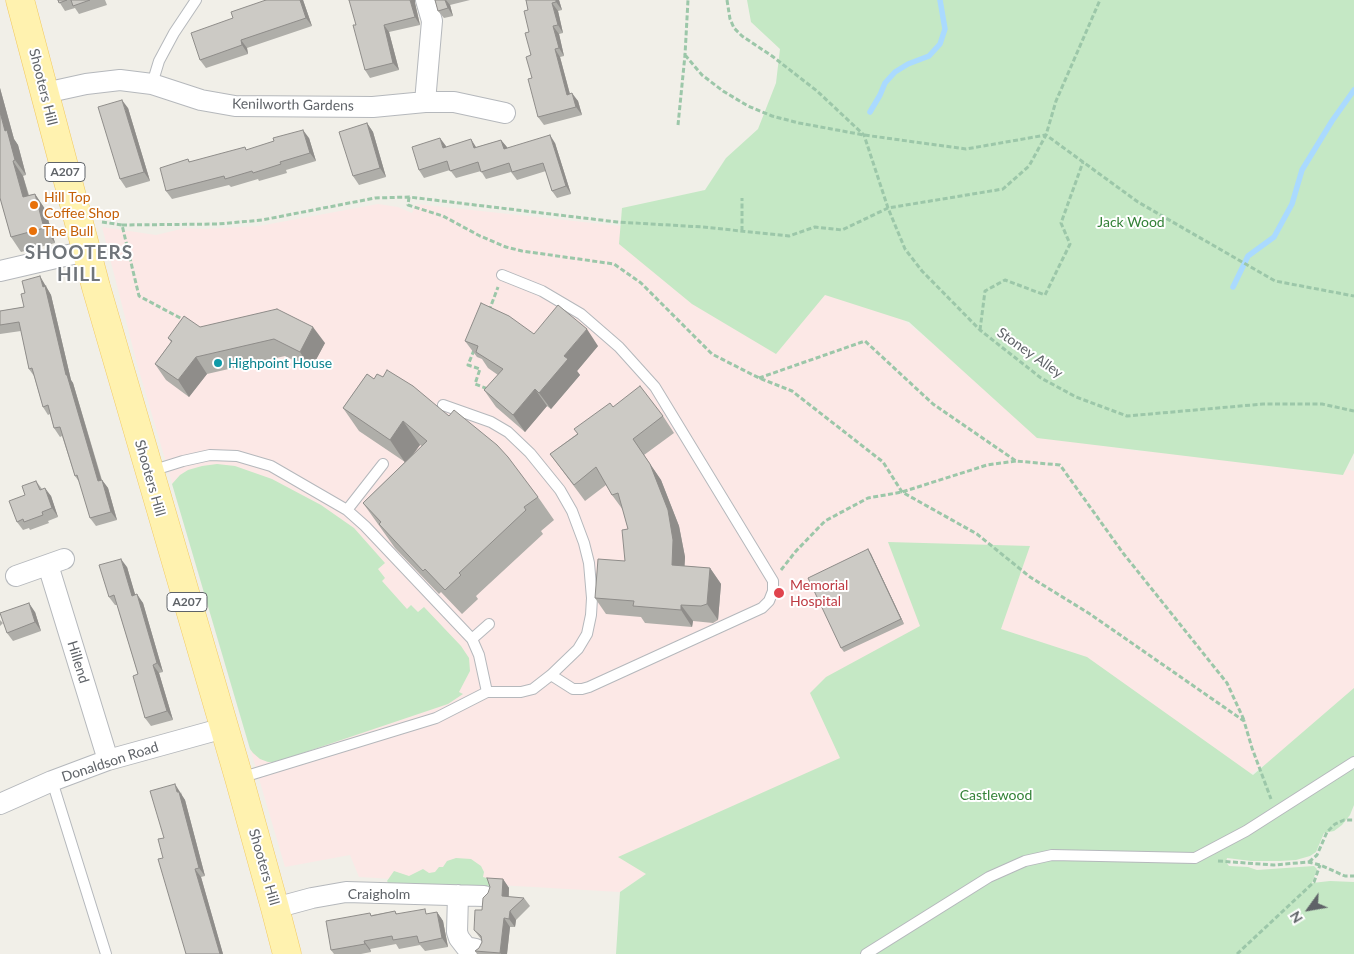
<!DOCTYPE html>
<html>
<head>
<meta charset="utf-8">
<style>
  body { margin:0 }
  #map { position:relative; width:1354px; height:954px; overflow:hidden; background:#f1efe8; font-family:Lato,sans-serif }
  canvas { display:block }
  .north { position:absolute; left:1284px; top:884px; width:50px; height:50px; -webkit-text-stroke:4px #fff; paint-order:stroke; rotate:238deg; font-size:14px; font-weight:700; line-height:20px; text-align:center; color:#5f6368 }
  .north::after { content:''; display:block; margin:auto; width:18px; height:22px; background:#5f6368; clip-path:polygon(50% 0,100% 100%,50% 72%,0 100%) }
</style>
</head>
<body>
<div id="map">
<canvas width="1354" height="954"></canvas>
<div class="north">N</div>
</div>
<script>
const g = document.querySelector('canvas').getContext('2d');
g.lineJoin = 'round';
function fill(path, color) { g.fillStyle = color; g.fill(path, 'evenodd'); }
const toPath = rows => new Path2D(rows.map(r => 'M' + r).join(''));
function trace(path, color, width, dash) { g.strokeStyle = color; g.lineWidth = width; g.lineCap = dash ? 'butt' : 'round'; g.setLineDash(dash || []); g.stroke(path); }
function write(font, color, halo, rows, align = 'center') {
  g.font = font + ' Lato,sans-serif'; g.lineWidth = 4; g.setLineDash([]); g.textBaseline = 'middle'; g.strokeStyle = halo; g.fillStyle = color; for (const [text, x, y, turn = 0] of rows) {
    g.save(); g.translate(x, y); g.rotate((+turn || 0) * Math.PI / 180); g.textAlign = isNaN(turn) ? turn : align; if (halo) g.strokeText(text, 0, 0); g.fillText(text, 0, 0); g.restore();
  }
}
fill(toPath([
  [378,204,398,207,412,213,416,204,621,226,803,241,996,393,1114,447,1138,451,1220,453,1306,460,1354,471,1354,703,1316,732,1241,780,646,874,620,892,359,877,350,855,285,867,137,364,102,227,156,235,185,228,204,229,259,226]
]), '#fce8e6');
fill(toPath([
  [747,0,1354,0,1354,453,1343,475,1037,438,909,322,825,295,776,354,692,304,619,244,622,208,705,190,726,158,758,129,776,83,780,49,751,22],
  [217,464,235,466,272,479,321,505,354,528,385,563,378,569,385,578,382,581,407,609,411,605,418,612,424,607,461,646,469,658,470,671,459,692,463,694,448,704,276,762,268,762,260,759,253,753,250,749,172,484,180,475,188,470,202,466],
  [888,542,1030,546,1001,629,1087,657,1253,775,1354,688,1354,805,1350,815,1342,825,1334,831,1324,833,1316,852,1310,856,1296,860,1280,861,1251,861,1227,858,1226,862,1229,866,1248,867,1257,870,1314,866,1317,869,1312,883,1330,881,1354,882,1354,954,616,954,620,892,646,874,618,857,840,758,810,693,826,677,920,626],
  [456,858,471,859,481,866,484,872,483,877,490,879,491,888,389,884,387,881,394,871,409,876,423,869,429,873,435,872,439,867,443,867,447,861]
]), '#c5e8c5');
trace(toPath([
  [870,112,880,95,885,83,895,72,908,64,929,56,940,44,945,29,940,0],
  [1233,287,1248,256,1274,237,1292,204,1302,170,1332,121,1354,90]
]), '#aadaff', 5.5);
const lane = toPath([
  [152,84,159,61,174,33,196,0],
  [502,275,542,291,581,314,619,347,655,387,773,581,773,591,769,601,762,608,589,687,582,689,573,689,551,675],
  [151,471,183,461,210,455,237,456,271,466,347,510,365,526,472,639,479,655,487,692],
  [347,510,383,464],
  [472,639,489,624],
  [240,778,436,718,487,692,521,692,533,689,551,675,578,649,587,634,591,615,592,598,589,563,584,543,572,511,560,490,530,453,508,432,491,422,443,405],
  [52,781,106,954],
  [866,954,989,877,1025,861,1052,855,1195,858,1246,831,1354,762]
]);
const street = toPath([
  [45,93,86,84,120,80,152,84,201,100,235,106,373,107,425,102,454,102,505,113],
  [425,102,432,21,426,0],
  [0,271,86,251],
  [48,565,108,760],
  [16,576,64,559],
  [0,804,52,781,108,760,224,728],
  [458,895,457,932,459,938,466,947,476,949],
  [275,908,312,898,346,892,484,896]
]);
const primary = toPath([
  [20,0,96,287,239,778,275,908,287,954]
]);
trace(lane, '#b5b8bc', 12);
trace(street, '#b5b8bc', 22);
trace(primary, '#f2c960', 29);
trace(toPath([
  [727,0,730,19,734,28,742,36,772,56,817,91,864,135,888,208,905,249,922,271,980,330,1041,378,1076,397,1127,416,1263,404,1322,404,1354,411],
  [685,55,702,75,723,91,748,106,772,116,799,123,864,135,966,149,1046,135,1138,202,1275,281,1354,296],
  [678,125,685,55,688,0],
  [409,197,408,205,443,216,480,236,506,247,522,251,614,264,641,283,712,354,759,378,792,391,883,462,902,492,977,534,1030,577,1090,614,1244,721,1252,748,1271,799],
  [102,222,122,225,139,296,184,320],
  [122,225,218,224,262,220,375,198,409,197,617,222,703,227,789,236,815,227,842,230,888,208,1003,189,1029,166,1046,135,1056,101,1100,0],
  [742,231,742,198],
  [489,311,498,287],
  [980,330,985,291,1005,280,1045,295,1070,244,1061,223,1083,162],
  [474,350,468,365,480,369,475,384,488,389],
  [759,378,865,341,933,404,1016,461,1060,465,1123,553,1227,683,1244,720],
  [781,570,796,551,825,521,868,498,902,492,987,465,1016,461],
  [1218,861,1274,865,1308,862,1320,865,1345,876,1354,876],
  [1309,862,1317,855,1327,832,1335,824,1344,820,1354,820],
  [1237,954,1314,882,1320,865]
]), '#9cc7a9', 3, [5, 2.5]);
trace(lane, '#fff', 10);
trace(street, '#fff', 20);
trace(primary, '#fff2af', 28);
fill(toPath([
  [58,0,105,0,107,5,79,14,75,8,65,11],
  [266,0,303,0,312,26,247,48,248,54,206,68,200,60,233,18],
  [435,0,470,0,450,5,453,16,444,18,438,11],
  [526,0,559,0,562,10,558,11,563,33,559,34,564,56,560,57,570,94,578,101,582,115,544,125,538,117,532,78,528,10],
  [415,3,420,25,389,32,399,70,370,78,365,70,356,25],
  [0,88,14,139,18,145,26,175,23,176,29,195,35,194,45,209,55,243,21,252,11,237,0,198],
  [128,108,150,181,126,188,120,179],
  [367,123,373,132,386,177,359,185,353,176],
  [309,138,316,161,286,170,287,173,259,181,258,179,231,187,229,185,172,199,166,191,188,159,190,162],
  [501,140,507,148,555,143,571,194,557,198,552,191,546,171,517,180,511,172,486,179,481,171,456,178,450,170,424,178,419,170,446,146,446,147,477,147],
  [46,285,47,288,51,295,71,380,73,383,102,480,108,488,117,520,96,526,90,518,80,483,75,476,62,436,60,437,54,428,50,414,48,415,43,407,34,376,29,369,21,331,0,334,0,311,24,307,25,293],
  [200,327,325,343,311,369,285,356,207,374,189,397,166,380,155,364,171,342,168,338],
  [534,334,598,346,577,371,580,375,551,409,547,406,525,432,496,407,484,390,498,375,488,368,482,359,477,357,465,341],
  [367,374,538,497,554,520,541,531,543,534,476,596,478,599,462,614,441,592,439,594,395,548,363,503,405,462,359,431,343,408],
  [420,445,422,446,412,455],
  [613,407,663,416,674,433,644,455,661,480,679,526,685,557,684,566,710,568,721,584,718,620,713,623,693,621,692,627,645,623,641,617,606,614,595,598,625,561,628,529,623,510,612,495,606,485,585,501,550,454],
  [36,481,42,489,51,496,58,517,48,521,49,523,30,530,29,528,23,530,17,522,25,495],
  [868,549,871,554,904,624,844,652,841,648],
  [127,567,135,595,143,603,163,672,159,673,173,720,151,726,145,718,138,674,117,605,115,605,109,597],
  [35,612,41,631,13,641,7,633],
  [0,620,3,623,0,626],
  [181,792,182,796,185,800,205,876,201,877,223,954,186,954,163,858,164,838],
  [503,879,509,888,509,897,524,898,530,906,516,920,515,927,510,927,507,954,477,954,475,951,479,948,482,942,481,939,474,930],
  [395,911,397,914,429,914,437,912,443,921,448,947,425,951,420,945,399,949,396,944,370,949,371,952,361,954,334,954,331,950,372,915]
]), '#afaea9');
fill(toPath([
  [300,0,303,0,312,26,306,18],
  [410,0,415,0,415,3,420,25,415,17],
  [445,0,446,0,450,5,453,16,448,8],
  [556,0,559,0,562,10,556,2],
  [552,3,558,11,563,33,558,25],
  [384,25,389,32,399,70,393,63],
  [553,26,559,34,564,56,559,48],
  [241,40,247,48,248,54,242,45],
  [555,49,560,57,572,102,567,95],
  [0,88,14,139,18,145,26,175,15,160,5,131,0,112],
  [572,93,578,101,582,115,576,107],
  [122,100,128,108,150,181,144,172],
  [367,123,373,132,386,177,380,168],
  [303,130,309,138,316,161,310,153],
  [550,135,555,143,571,194,566,186],
  [440,138,446,146,449,156,443,148],
  [471,139,476,147,474,148],
  [501,140,507,147,510,157,504,149],
  [13,161,23,176,33,212,23,197],
  [35,194,45,209,55,243,44,228],
  [40,276,51,295,71,380,73,383,104,489,98,481,66,375],
  [313,327,325,343,311,369,300,352],
  [587,329,598,346,577,371,580,375,551,409,539,393,564,356],
  [196,357,207,374,189,397,178,380],
  [535,389,547,406,525,432,513,415],
  [403,421,420,445,406,464,390,440],
  [633,439,661,480,679,526,685,557,684,581,672,565],
  [102,480,108,488,117,520,111,512],
  [45,488,51,496,58,517,52,508],
  [868,549,871,554,904,624,901,619],
  [121,559,127,567,138,604,132,596],
  [710,568,721,584,718,620,707,604],
  [137,594,143,603,163,672,157,663],
  [29,603,35,612,41,631,35,622],
  [681,605,693,621,692,627,681,610],
  [153,665,159,673,173,720,167,711],
  [175,784,185,800,205,876,199,868],
  [195,869,201,877,223,954,220,954],
  [503,879,509,888,508,905,502,896],
  [510,911,516,920,515,927,509,919],
  [437,912,443,921,448,947,442,938],
  [504,918,510,927,507,954,501,954,500,953],
  [364,941,370,949,371,952,365,944]
]), '#8f8d8a');
const building = toPath([
  [58,0,67,0,59,3,58,0],
  [71,0,90,0,73,6,71,0],
  [266,0,300,0,306,18,241,40,242,45,200,60,191,33,233,18,231,12,266,0],
  [349,0,410,0,415,17,384,25,393,63,365,70,353,25,356,25,349,0],
  [435,0,445,0,448,8,438,11,435,0],
  [526,0,556,0,556,2,552,3,558,25,553,26,559,48,555,49,567,95,572,93,576,107,538,117,528,79,532,78,526,57,531,55,525,33,529,32,524,11,528,10,526,0],
  [122,100,144,172,120,179,98,107,122,100],
  [0,112,5,131,7,130,15,160,13,161,23,197,35,194,44,228,11,237,0,198,0,112],
  [367,123,380,168,353,176,339,132,367,123],
  [303,130,310,153,280,162,281,164,253,173,252,171,225,179,224,176,166,191,160,168,188,159,189,162,245,147,246,150,274,141,273,138,303,130],
  [550,135,566,186,552,191,543,163,512,172,509,163,481,172,478,162,450,171,447,161,419,170,412,147,440,138,443,148,471,139,474,148,501,140,504,149,550,135],
  [40,276,43,287,45,286,66,375,67,375,98,481,102,480,111,512,90,518,77,475,75,476,60,427,54,428,48,405,43,407,32,368,29,369,19,322,0,325,0,311,24,307,21,294,25,293,22,281,40,276],
  [481,303,509,316,534,334,558,305,587,329,564,356,568,359,539,393,535,389,513,415,484,390,503,369,476,352,478,346,465,341,481,303],
  [277,309,313,327,300,352,274,339,196,357,178,380,155,364,172,341,168,338,184,316,200,327,277,309],
  [387,370,413,386,449,416,454,410,497,445,508,457,538,497,524,507,526,510,459,573,461,575,445,590,425,569,423,571,379,524,381,522,363,503,427,441,403,421,390,440,343,408,367,374,374,379,377,374,383,377,387,370],
  [640,386,663,416,633,439,650,464,668,510,673,540,672,565,710,568,707,604,701,606,681,605,681,610,633,606,634,601,595,598,598,559,625,561,622,530,628,529,618,493,612,495,596,467,574,485,550,454,578,434,574,429,610,403,613,407,640,386],
  [36,481,40,490,45,488,52,508,42,512,43,515,24,522,23,519,17,522,9,501,25,495,22,486,36,481],
  [868,549,901,619,841,648,808,578,868,549],
  [121,559,132,596,137,594,157,663,153,665,167,711,145,718,133,676,138,674,114,595,109,597,99,565,121,559],
  [29,603,35,622,7,633,0,613,29,603],
  [175,784,177,792,179,792,199,868,195,869,220,954,186,954,158,859,163,858,158,839,164,838,150,791,175,784],
  [487,878,503,879,502,896,524,898,510,911,509,919,504,918,500,953,475,951,479,948,482,942,481,936,474,930,475,910,482,910,483,898,488,893,490,887,487,878],
  [425,909,426,914,437,912,442,938,419,943,417,936,393,940,392,936,364,941,365,944,331,950,326,921,370,913,371,916,395,911,396,914,425,909]
]);
fill(building, '#cccac5');
trace(building, '#8f8d8a', 1);
for (const [x, y, r, color] of [
  [34,205,5,"#e8710a"],
  [33,231,5,"#e8710a"],
  [218,363,5,"#0f9aa8"],
  [779,593,6,"#e0444e"]
]) { const dot = new Path2D(); dot.arc(x, y, r, 0, 2 * Math.PI); g.fillStyle = color; g.fill(dot); trace(dot, '#fff', 2); }
for (const [x, y, w] of [
  [65,172,40],
  [187,602,40]
]) { const box = new Path2D(); box.roundRect(x - w / 2, y - 9.5, w, 19, 4); g.fillStyle = '#fff'; g.fill(box); trace(box, '#5f6368', 1); }
write('bold 12px', '#5f6368', null, [
  ["A207",65,172],
  ["A207",187,602]
]);
write('14px', '#5f6368', '#fff', [
  ["Shooters Hill",43,87,76],
  ["Kenilworth Gardens",293,105,1],
  ["Stoney Alley",1030,353,35],
  ["Shooters Hill",150,478,74],
  ["Hillend",78,662,73],
  ["Donaldson Road",110,762,-18],
  ["Shooters Hill",264,867,74],
  ["Craigholm",379,894]
]);
write('14px', '#c56008', '#fff', [
  ["Hill Top",44,197],
  ["Coffee Shop",44,213],
  ["The Bull",43,231]
], 'left');
write('14px', '#348238', '#fff', [
  ["Jack Wood",1131,222],
  ["Castlewood",996,795]
]);
write('14px', '#0d838f', '#fff', [
  ["Highpoint House",228,363]
], 'left');
write('14px', '#be3a42', '#fff', [
  ["Memorial",790,585],
  ["Hospital",790,601]
], 'left');
g.letterSpacing = '1px';
write('bold 19px', '#70757a', '#fff', [
  ["SHOOTERS",79,253],
  ["HILL",79,275]
]);
g.letterSpacing = '0px';
</script>
</body>
</html>
